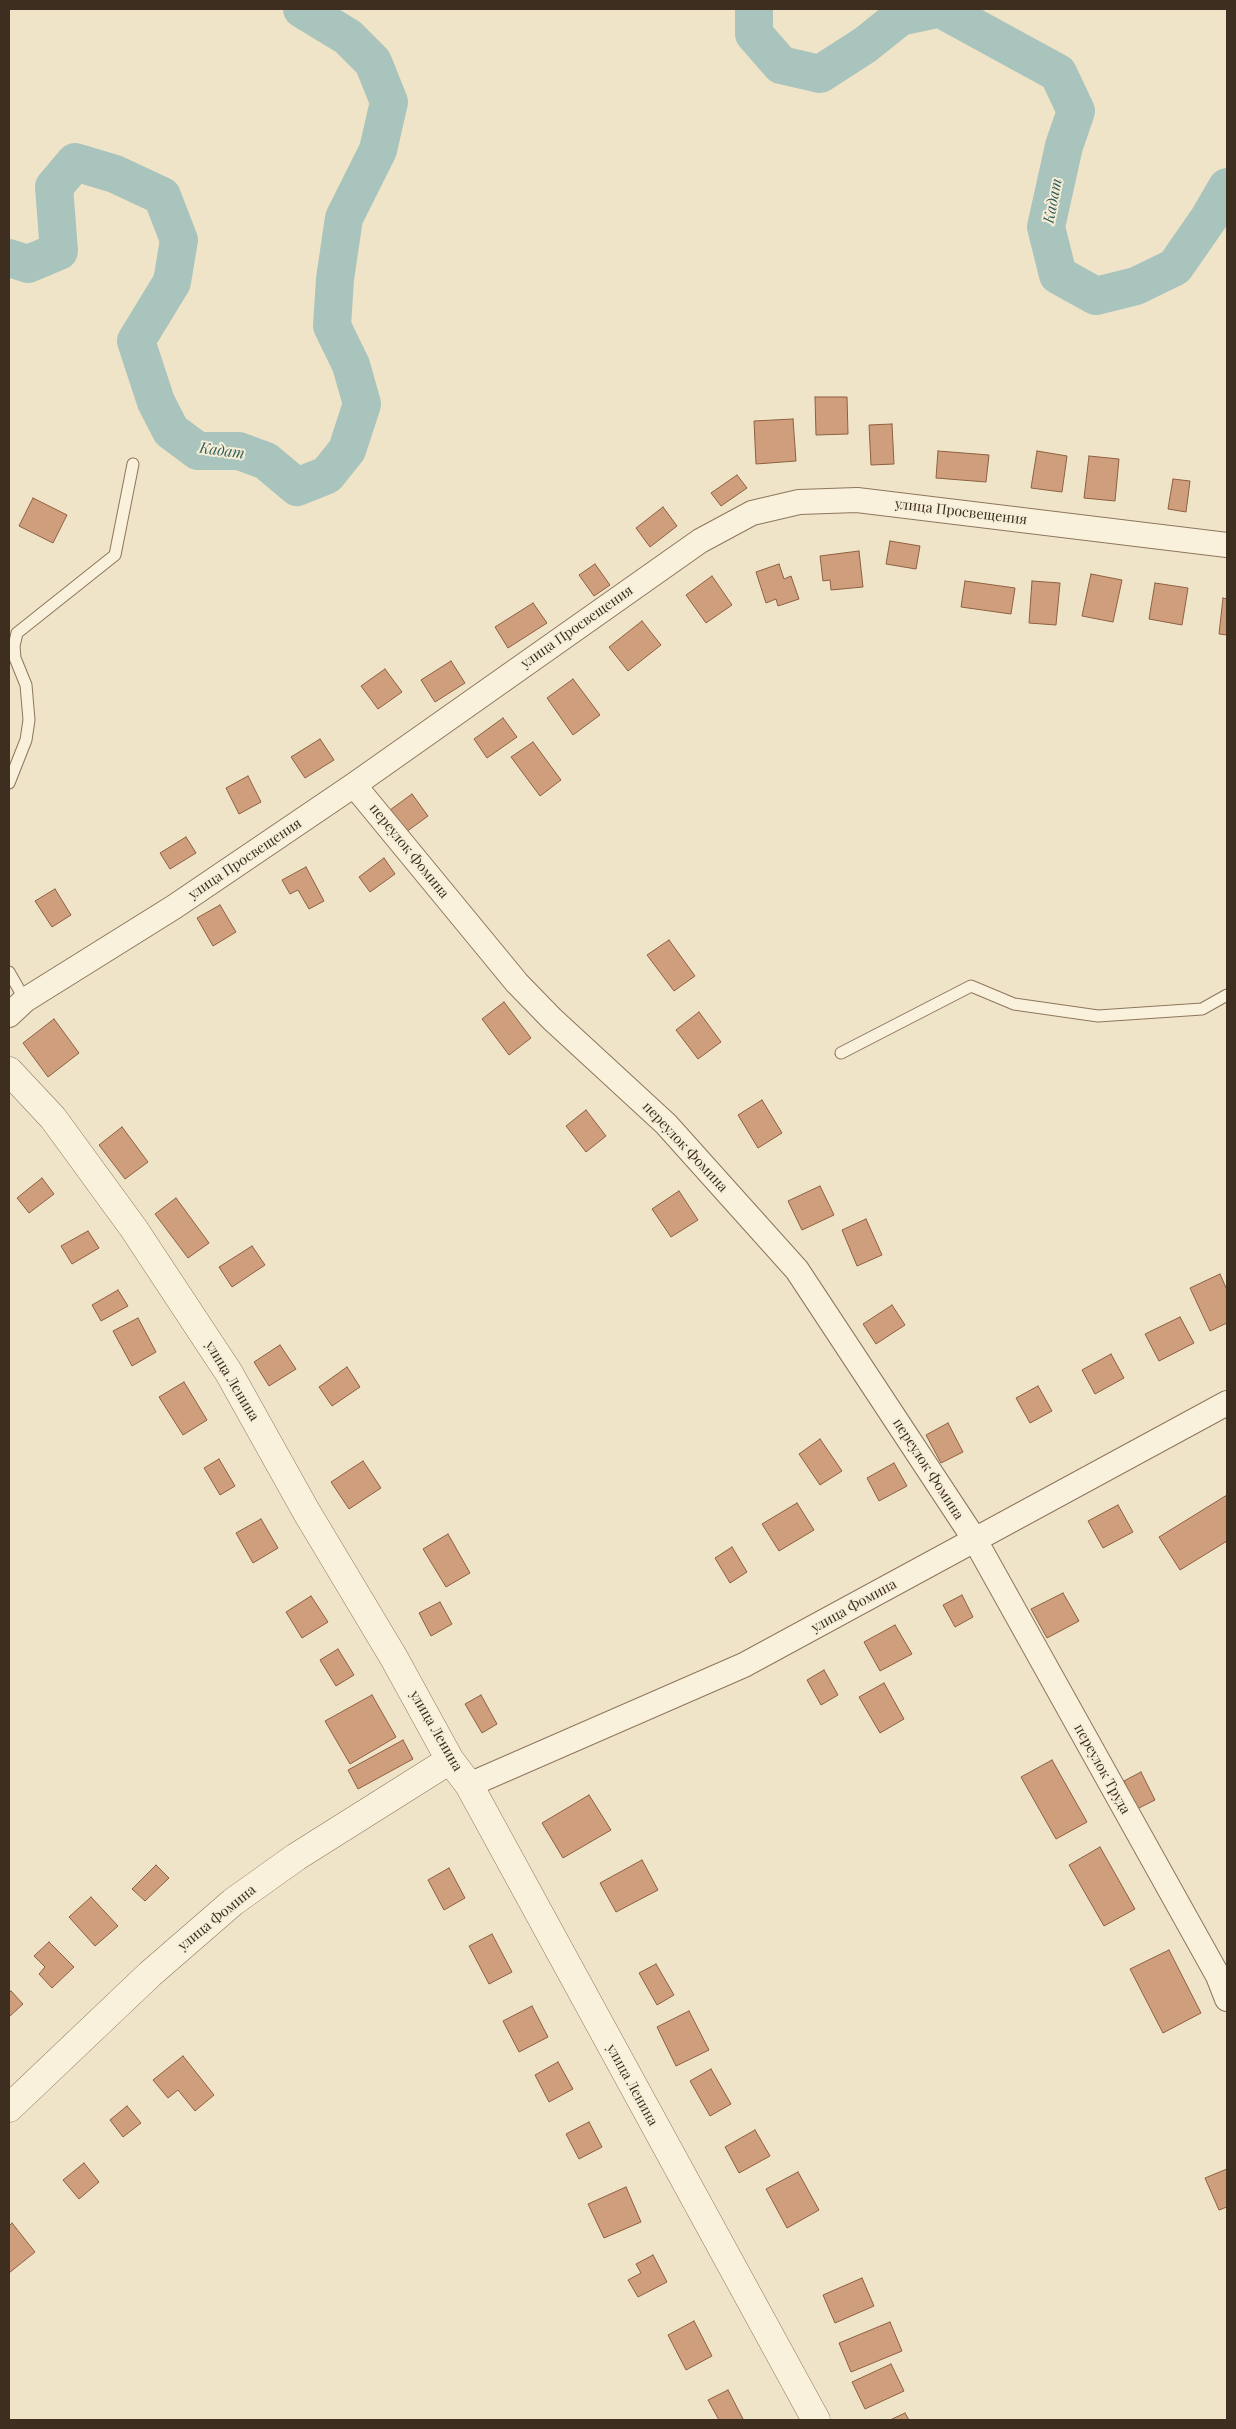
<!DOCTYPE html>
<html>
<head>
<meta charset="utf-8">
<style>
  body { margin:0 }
  #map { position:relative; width:1236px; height:2429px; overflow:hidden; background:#f0e4c8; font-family:"Playfair Display",serif }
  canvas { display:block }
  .frame { position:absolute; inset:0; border:10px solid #3d2e20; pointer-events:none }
</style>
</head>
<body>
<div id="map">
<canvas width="1236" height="2429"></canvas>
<div class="frame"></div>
</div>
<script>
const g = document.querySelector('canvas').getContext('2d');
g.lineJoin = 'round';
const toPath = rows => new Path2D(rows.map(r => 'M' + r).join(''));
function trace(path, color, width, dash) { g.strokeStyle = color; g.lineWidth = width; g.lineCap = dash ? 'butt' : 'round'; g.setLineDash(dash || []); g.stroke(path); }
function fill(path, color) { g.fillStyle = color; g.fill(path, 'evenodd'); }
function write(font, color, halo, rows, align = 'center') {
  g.font = font + ' "Playfair Display",serif'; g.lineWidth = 4; g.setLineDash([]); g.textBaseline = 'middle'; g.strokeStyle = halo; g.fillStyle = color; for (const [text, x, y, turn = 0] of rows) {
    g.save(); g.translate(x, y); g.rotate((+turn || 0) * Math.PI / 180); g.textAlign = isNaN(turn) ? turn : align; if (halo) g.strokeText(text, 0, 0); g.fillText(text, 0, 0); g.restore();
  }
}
trace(toPath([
  [754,9,754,34,781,65,820,74,865,45,900,17,937,9],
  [941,9,1058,73,1076,111,1064,146,1046,227,1058,275,1096,296,1136,286,1175,267,1209,218,1227,187],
  [9,258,28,264,59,251,54,187,75,162,115,174,162,196,179,240,172,282,136,341,156,402,171,431,198,451,239,451,266,461,297,487,327,475,347,450,362,404,351,365,332,326,335,279,344,218,378,150,389,102,373,62,348,37,302,9]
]), '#a9c4bc', 38);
const building = toPath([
  [815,397,847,397,848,434,816,435,815,397],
  [793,419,796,461,756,464,754,421,793,419],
  [892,424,894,464,871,465,869,425,892,424],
  [938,451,989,455,986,482,936,478,938,451],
  [1037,451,1067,456,1062,492,1031,488,1037,451],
  [1089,456,1119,459,1115,501,1084,498,1089,456],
  [737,475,747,488,721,506,711,493,737,475],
  [1173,479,1190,481,1186,512,1168,509,1173,479],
  [33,498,67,515,53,543,19,526,33,498],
  [663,507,677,526,650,547,636,528,663,507],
  [890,541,920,546,916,569,886,564,890,541],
  [859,551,863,587,831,590,830,580,823,581,820,556,859,551],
  [595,564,610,585,594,596,579,575,595,564],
  [779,564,784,579,791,576,799,599,778,606,776,599,766,603,756,572,779,564],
  [1091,574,1122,580,1113,622,1082,616,1091,574],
  [712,576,732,605,706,623,686,595,712,576],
  [965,581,1015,588,1011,614,961,607,965,581],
  [1032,581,1060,583,1056,625,1029,623,1032,581],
  [1155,583,1188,588,1182,625,1149,619,1155,583],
  [1223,598,1227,599,1227,635,1219,634,1223,598],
  [533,603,547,623,508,648,495,627,533,603],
  [642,621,661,645,628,671,609,647,642,621],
  [451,661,465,683,435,702,421,680,451,661],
  [385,669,402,692,378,709,361,686,385,669],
  [573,679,600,715,573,735,547,698,573,679],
  [503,718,517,737,487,758,474,739,503,718],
  [320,739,334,760,305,778,291,757,320,739],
  [533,742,561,780,540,796,511,757,533,742],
  [248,776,261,802,239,814,226,788,248,776],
  [412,794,428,816,406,832,390,810,412,794],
  [186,837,196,853,170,869,160,853,186,837],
  [384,858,395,874,370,892,359,877,384,858],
  [306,867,324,901,309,909,298,890,290,894,282,880,306,867],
  [55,889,71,915,52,927,35,901,55,889],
  [220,905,236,932,213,946,197,918,220,905],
  [669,940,695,976,674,991,647,955,669,940],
  [504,1002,531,1038,509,1055,482,1019,504,1002],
  [699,1012,721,1042,698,1059,676,1030,699,1012],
  [54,1019,79,1053,48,1077,23,1043,54,1019],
  [762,1100,782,1133,758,1148,738,1115,762,1100],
  [586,1110,606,1136,586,1152,566,1126,586,1110],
  [122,1127,148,1162,125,1179,99,1145,122,1127],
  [42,1178,54,1194,29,1213,17,1198,42,1178],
  [820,1186,834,1215,802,1230,788,1201,820,1186],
  [679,1191,698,1220,671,1237,652,1209,679,1191],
  [176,1198,209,1243,188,1258,155,1214,176,1198],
  [866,1219,882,1255,857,1266,842,1230,866,1219],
  [88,1231,99,1248,72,1264,61,1246,88,1231],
  [252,1246,265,1265,232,1287,219,1267,252,1246],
  [1220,1274,1227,1290,1227,1323,1210,1331,1190,1288,1220,1274],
  [118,1290,128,1306,101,1321,92,1305,118,1290],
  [892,1305,905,1325,876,1344,863,1324,892,1305],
  [1180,1317,1194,1343,1159,1361,1145,1334,1180,1317],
  [138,1318,156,1352,132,1366,113,1331,138,1318],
  [280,1345,296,1369,269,1386,254,1362,280,1345],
  [1111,1354,1124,1378,1095,1394,1082,1370,1111,1354],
  [347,1367,360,1387,332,1406,319,1387,347,1367],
  [184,1382,207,1420,183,1435,159,1397,184,1382],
  [1038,1386,1052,1411,1030,1423,1016,1398,1038,1386],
  [948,1423,963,1452,941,1463,926,1435,948,1423],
  [820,1439,842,1471,820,1485,799,1454,820,1439],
  [219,1459,235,1486,220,1495,204,1468,219,1459],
  [363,1461,381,1488,349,1509,331,1482,363,1461],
  [894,1463,907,1486,879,1501,867,1478,894,1463],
  [1227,1495,1227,1541,1180,1570,1159,1537,1227,1495],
  [797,1503,814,1530,779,1551,762,1524,797,1503],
  [1118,1505,1133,1532,1103,1548,1088,1521,1118,1505],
  [261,1519,278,1548,253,1563,236,1533,261,1519],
  [448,1534,470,1573,446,1587,423,1549,448,1534],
  [732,1547,747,1572,730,1583,715,1558,732,1547],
  [1063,1593,1079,1621,1047,1638,1031,1609,1063,1593],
  [962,1595,973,1617,955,1627,943,1605,962,1595],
  [311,1596,328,1622,302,1638,286,1612,311,1596],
  [440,1602,452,1624,431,1636,419,1613,440,1602],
  [895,1625,912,1654,880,1671,864,1642,895,1625],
  [338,1649,354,1675,336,1686,320,1660,338,1649],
  [824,1670,838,1695,821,1705,807,1680,824,1670],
  [884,1683,904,1719,880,1733,859,1697,884,1683],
  [372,1695,396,1737,350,1764,325,1721,372,1695],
  [481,1695,497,1724,482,1733,465,1704,481,1695],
  [403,1740,413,1759,358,1789,348,1770,403,1740],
  [1052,1760,1087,1822,1056,1839,1021,1777,1052,1760],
  [1141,1772,1155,1800,1137,1809,1124,1781,1141,1772],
  [589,1795,611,1830,563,1858,542,1823,589,1795],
  [1100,1847,1135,1909,1104,1926,1069,1865,1100,1847],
  [642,1860,658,1890,616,1912,600,1883,642,1860],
  [156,1865,169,1878,145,1901,132,1889,156,1865],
  [449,1868,465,1898,444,1910,428,1880,449,1868],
  [91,1897,118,1926,95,1946,69,1917,91,1897],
  [492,1934,512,1972,489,1984,469,1946,492,1934],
  [49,1942,74,1967,52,1988,39,1974,45,1967,34,1956,49,1942],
  [1169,1950,1201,2013,1163,2033,1130,1969,1169,1950],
  [656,1964,674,1995,657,2005,639,1973,656,1964],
  [11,1991,23,2004,9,2017,9,1993,11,1991],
  [532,2006,548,2037,519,2052,503,2021,532,2006],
  [689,2011,709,2050,676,2066,657,2027,689,2011],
  [183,2056,214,2095,195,2111,178,2090,168,2098,153,2080,183,2056],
  [558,2062,573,2089,549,2102,535,2075,558,2062],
  [711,2069,731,2104,710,2116,690,2081,711,2069],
  [127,2106,141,2123,123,2137,110,2120,127,2106],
  [589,2122,602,2147,579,2159,566,2134,589,2122],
  [755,2130,770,2156,739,2173,725,2147,755,2130],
  [84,2163,99,2182,79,2199,63,2180,84,2163],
  [1227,2169,1227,2207,1219,2210,1205,2178,1227,2169],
  [798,2172,819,2210,787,2228,766,2189,798,2172],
  [626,2187,641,2222,604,2238,588,2204,626,2187],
  [12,2223,35,2252,9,2273,9,2226,12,2223],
  [653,2255,667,2282,638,2297,628,2280,641,2273,636,2264,653,2255],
  [862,2278,874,2306,835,2323,823,2295,862,2278],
  [694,2321,712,2356,686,2370,668,2335,694,2321],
  [890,2322,902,2351,851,2372,839,2343,890,2322],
  [891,2364,904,2391,865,2409,852,2382,891,2364],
  [728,2390,743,2419,741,2420,719,2420,708,2400,728,2390],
  [905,2413,909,2420,890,2420,905,2413]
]);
fill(building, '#cf9f7d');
trace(building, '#8d5f41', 1);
const service = toPath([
  [9,783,26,740,29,720,26,685,15,658,14,646,17,633,115,555,133,464],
  [9,972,25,1000],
  [841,1053,971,986,1014,1004,1098,1016,1202,1009,1227,995]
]);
const minor = toPath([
  [354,785,517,983,552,1019,666,1124,797,1270,975,1540,1218,1976,1227,1999],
  [9,1015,25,1000,174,907,354,785,700,541,752,513,799,502,857,500,1227,545],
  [469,1785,744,1665,1227,1403]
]);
const tertiary = toPath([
  [9,1071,53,1118,134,1229,229,1373,306,1511,394,1658,450,1760,469,1785,816,2420],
  [9,2108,150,1974,233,1902,296,1857,450,1760]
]);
trace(service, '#8d765c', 13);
trace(minor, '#8d765c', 26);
trace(tertiary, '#8d765c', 29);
trace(service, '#faf1dc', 11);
trace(minor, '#faf1dc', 24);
trace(tertiary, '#faf1dc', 28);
write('14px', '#3d2e20', '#f7eed8', [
  ["улица Просвещения",961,512,7],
  ["улица Просвещения",577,627,-35],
  ["переулок Фомина",409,851,51],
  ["улица Просвещения",245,859,-34],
  ["переулок Фомина",685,1147,47],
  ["улица Ленина",232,1381,59],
  ["переулок Фомина",928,1469,57],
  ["улица Фомина",854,1606,-29],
  ["улица Ленина",436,1731,60],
  ["переулок Труда",1102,1769,61],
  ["улица Фомина",217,1918,-39],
  ["улица Ленина",632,2085,61]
]);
write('italic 15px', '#2f5d5a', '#f7eed8', [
  ["Кадат",1053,201,-79],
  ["Кадат",222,451,8]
]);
</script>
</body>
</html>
